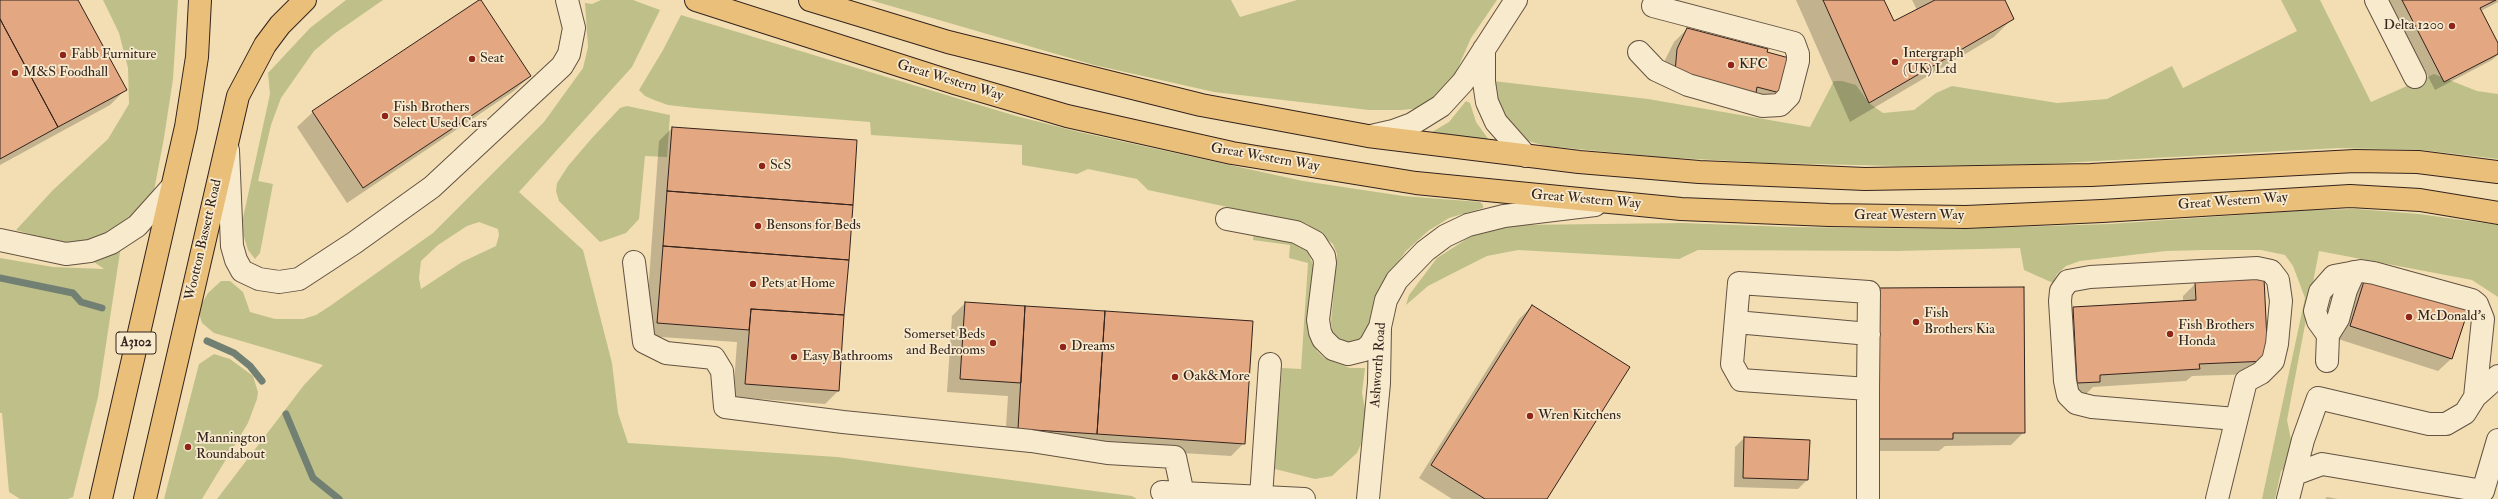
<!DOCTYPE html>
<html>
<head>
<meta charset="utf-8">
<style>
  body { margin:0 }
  canvas { display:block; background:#f2deb2 }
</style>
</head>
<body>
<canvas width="2498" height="499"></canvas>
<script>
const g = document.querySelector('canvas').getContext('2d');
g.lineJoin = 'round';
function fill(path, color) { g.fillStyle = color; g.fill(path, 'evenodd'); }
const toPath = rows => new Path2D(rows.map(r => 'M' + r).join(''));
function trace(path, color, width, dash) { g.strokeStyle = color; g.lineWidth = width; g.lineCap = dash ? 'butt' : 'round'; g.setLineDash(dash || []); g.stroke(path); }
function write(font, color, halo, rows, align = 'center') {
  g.font = font + ' "IM FELL Double Pica",serif'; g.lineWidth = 3.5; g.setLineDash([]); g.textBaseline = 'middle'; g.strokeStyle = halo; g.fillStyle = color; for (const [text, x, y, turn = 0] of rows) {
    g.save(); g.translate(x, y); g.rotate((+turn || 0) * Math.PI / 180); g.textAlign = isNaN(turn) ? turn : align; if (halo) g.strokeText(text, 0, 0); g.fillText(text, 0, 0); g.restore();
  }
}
fill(toPath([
  [103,0,178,0,173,79,164,138,153,196,124,226,98,397,73,497,68,499,20,499,9,492,2,413,0,413,0,258,53,267,104,269,71,246,16,230,53,190,108,139,129,104,128,68,119,33],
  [346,0,383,0,334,34,314,51,281,98,271,125,258,181,273,184,260,253,255,259,248,250,241,227,270,94,268,73,310,28],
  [601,0,633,0,660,10,632,67,519,192,583,250,612,363,618,413,628,443,837,457,1132,496,1137,499,217,499,304,385,323,365,214,333,202,323,198,310,208,293,221,281,230,281,243,292,250,312,275,319,303,319,316,315,330,306,433,233,544,122,583,68,588,47,585,3,592,4],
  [479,222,498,229,499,235,496,246,462,262,421,289,419,278,421,261,438,245,467,226],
  [870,0,1231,0,1240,17,1297,0,1497,0,1471,38,1453,79,1435,99,1420,108,1402,110,1369,110,1214,92,1094,65],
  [2281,0,2320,0,2371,102,2434,74,2477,91,2498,94,2498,159,2421,150,2339,148,2042,164,1898,166,1768,163,1660,157,1546,146,1528,141,1516,132,1497,105,1493,81,1648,99,1810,127,1834,81,1842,81,1856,85,1869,103,1883,113,1914,110,1936,93,1952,86,2057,103,2107,99,2172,66,2183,88,2297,31],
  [681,15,1016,116,1079,132,1303,181,1403,196,1480,202,1483,205,1483,208,1449,218,1428,231,1406,251,1381,287,1366,337,1349,346,1333,336,1331,322,1337,254,1333,244,1307,224,1148,190,1137,179,1088,169,1077,174,1022,165,1022,145,871,135,870,122,694,108,668,105,654,100,645,96,639,90,663,50],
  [1466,101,1470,103,1476,122,1489,140,1432,132,1449,122],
  [627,106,670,115,667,157,645,156,639,219,626,233,600,242,559,201,556,191,557,183,568,166,592,138,620,108],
  [2357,209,2419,214,2498,225,2498,297,2472,280,2319,251,2287,420,2292,444,2288,465,2281,471,2275,499,2262,499,2305,298,2293,266,2285,255,2261,250,2205,250,2166,251,2080,261,2066,266,2057,274,2053,283,2024,270,2020,248,1896,251,1698,250,1679,259,1518,250,1487,256,1469,265,1428,286,1406,305,1409,295,1437,258,1479,231,1519,225,1683,223,1789,227,1951,229,2110,224,2311,210],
  [1254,233,1288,239,1308,251,1314,268,1313,342,1317,351,1324,358,1350,368,1365,368,1362,393,1366,414,1361,444,1357,453,1332,476,1315,479,1275,469,1276,442,1272,425,1276,408,1279,406,1282,368,1301,369,1308,263,1289,258,1290,245,1253,240],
  [214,354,230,359,253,376,258,392,257,399,248,423,202,499,164,499,199,364]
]), '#bfc089');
fill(toPath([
  [0,0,77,0,125,90,110,105,0,165],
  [1796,0,1882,0,1894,22,1917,10,1912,0,2004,0,2013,18,1994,37,1850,122],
  [2388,0,2498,0,2498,2,2481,11,2498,45,2498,55,2492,60,2435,90],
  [1687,29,1765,53,1779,92,1766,105,1664,62,1674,42],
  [530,76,514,91,347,203,297,127,313,112],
  [672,128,838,391,825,404,733,397,737,342,645,336,659,141],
  [2367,276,2451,359,2438,371,2338,339,2354,289],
  [2196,283,2266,361,2254,374,2192,376,2186,381,2093,387,2086,394,2065,395,2061,321,2073,308,2183,302,2183,296],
  [1866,302,2024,432,2011,445,1945,446,1939,451,1867,451],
  [965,303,1244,443,1231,456,1005,442,1008,396,947,392,952,316],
  [1532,306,1546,499,1452,499,1419,478,1519,319],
  [1744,438,1807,480,1798,489,1734,487,1735,447],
  [2327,497,2338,499,2325,499]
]), '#0003');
trace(toPath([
  [0,278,73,293,81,302,102,308],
  [207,341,234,353,250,366,262,381],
  [286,414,313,478,339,499]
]), '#727f73', 7);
const building = toPath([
  [0,0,78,0,127,90,58,127,0,19,0,0],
  [479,0,481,0,531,76,363,188,312,111,479,0],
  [1823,0,1884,0,1894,21,1935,0,2005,0,2014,19,1869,103,1823,0],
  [2402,0,2496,0,2480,8,2498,43,2498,54,2444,82,2402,0],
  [0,19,58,127,0,159,0,19],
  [1687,28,1768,49,1767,52,1789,58,1780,93,1757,87,1756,93,1675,72,1677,49,1687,28],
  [672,127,857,140,853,205,667,191,672,127],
  [667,191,853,205,849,260,663,246,667,191],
  [663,246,849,260,844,315,751,309,749,330,657,323,663,246],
  [2366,275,2469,308,2452,359,2350,326,2366,275],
  [2264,278,2268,361,2199,364,2200,369,2100,375,2100,382,2077,383,2073,307,2196,300,2195,282,2264,278],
  [2024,287,2025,433,1953,433,1953,439,1879,439,1879,288,2024,287],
  [965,302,1025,306,1021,383,960,379,965,302],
  [1532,305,1630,367,1547,499,1485,499,1431,465,1532,305],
  [1025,306,1105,311,1097,434,1018,429,1025,306],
  [751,309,844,315,839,391,745,384,751,309],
  [1105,311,1253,321,1245,444,1097,434,1105,311],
  [1744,437,1810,440,1808,480,1743,478,1744,437]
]);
fill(building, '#e3a881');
trace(building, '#34231d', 1);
const minor = toPath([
  [2376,0,2415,77],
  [1484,49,1484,82,1487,102,1496,122,1526,156],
  [1639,52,1656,70,1688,85,1762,106,1780,105,1789,96,1798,61,1798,54,1794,43,1653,6],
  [1371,136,1393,131,1412,124,1441,106,1463,82,1516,0],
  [228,150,232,246,236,260,242,271,259,279,279,282,299,279,354,243,432,187,562,66,569,54,574,28,567,0],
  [1227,219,1296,232,1315,242,1324,256,1325,263,1318,320,1320,332,1323,339,1333,349,1348,354,1364,350,1370,345,1380,327],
  [0,240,66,254,90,251,111,243,137,226,172,187],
  [634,262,644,342,666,353,714,358,722,371,725,407,843,422,1031,441,1107,453,1175,457,1183,494],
  [1739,283,1869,292,1868,389,1741,380,1732,364,1739,283],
  [1736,322,1869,334],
  [2328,335,2338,319,2346,290,2354,272],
  [2327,361,2328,335,2318,321,2315,311,2320,292,2334,276,2361,271,2374,273,2472,300,2477,304,2483,319,2475,397],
  [2295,474,2322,464,2483,491,2498,440],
  [1162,492,1304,499],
  [1261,497,1270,364],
  [1368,499,1379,383,1380,327,1386,300,1397,280,1425,251,1445,236,1468,225,1504,216,1595,205],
  [1868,499,1868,389],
  [2217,499,2246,381,2261,373,2273,361,2277,344,2281,301,2278,280,2271,271,2257,268,2090,277,2068,281,2061,291,2060,301,2065,381,2068,395,2076,403,2092,407,2236,419],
  [2288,499,2303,440,2318,398,2429,424,2446,424,2465,413,2475,397,2498,376]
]);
const major = toPath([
  [696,0,958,84,1067,116,1232,153,1416,183,1681,209,1829,215,1966,217,2102,211,2350,196,2420,200,2498,213],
  [810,0,948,42,1201,105,1368,136,1579,162,1699,172,1865,179,2091,175,2355,161,2418,162,2498,172],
  [101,499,186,127,197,57,200,0],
  [145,499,238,96,265,45,280,25,305,0]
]);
trace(minor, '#645242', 24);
trace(major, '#34231d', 24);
trace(minor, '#f7eacd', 22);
trace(major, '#e9bf79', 22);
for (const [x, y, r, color] of [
  [2452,26,4,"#8f2418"],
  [63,55,4,"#8f2418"],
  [472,59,4,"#8f2418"],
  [1895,62,4,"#8f2418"],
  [1731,65,4,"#8f2418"],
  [15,73,4,"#8f2418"],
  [385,116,4,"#8f2418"],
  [762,166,4,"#8f2418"],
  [758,226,4,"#8f2418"],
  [753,284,4,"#8f2418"],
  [2409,317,4,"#8f2418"],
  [1916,322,4,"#8f2418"],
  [2170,334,4,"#8f2418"],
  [993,343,4,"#8f2418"],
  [1063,347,4,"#8f2418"],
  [794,357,4,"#8f2418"],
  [1175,377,4,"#8f2418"],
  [1530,416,4,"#8f2418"],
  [188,447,4,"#8f2418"]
]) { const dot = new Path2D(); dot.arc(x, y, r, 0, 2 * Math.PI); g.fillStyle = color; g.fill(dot); trace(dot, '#f7eacd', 1.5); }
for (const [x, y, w] of [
  [136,343,40]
]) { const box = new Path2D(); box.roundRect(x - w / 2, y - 11, w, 22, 3); g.fillStyle = '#f7eacd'; g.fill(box); trace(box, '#34231d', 1); }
write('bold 13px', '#34231d', null, [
  ["A3102",136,343]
]);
write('14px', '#34231d', '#f7eacd', [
  ["Delta 1200",2444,26,"right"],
  ["Intergraph",1903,54],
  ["(UK) Ltd",1903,70],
  ["Fabb Furniture",71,55],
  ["Seat",480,59],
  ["KFC",1739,65],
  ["M&S Foodhall",23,73],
  ["Fish Brothers",393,108],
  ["Select Used Cars",393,124],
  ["ScS",770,166],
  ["Bensons for Beds",766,226],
  ["Pets at Home",761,284],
  ["Fish",1924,314],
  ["Brothers Kia",1924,330],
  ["McDonald's",2417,317],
  ["Fish Brothers",2178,326],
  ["Honda",2178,342],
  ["Somerset Beds",985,335,"right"],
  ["and Bedrooms",985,351,"right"],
  ["Dreams",1071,347],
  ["Easy Bathrooms",802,357],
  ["Oak&More",1183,377],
  ["Wren Kitchens",1538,416],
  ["Mannington",196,439],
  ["Roundabout",196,455]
], 'left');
write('14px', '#34231d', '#f7eacd', [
  ["Great Western Way",950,81,17],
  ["Great Western Way",1265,158,10],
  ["Great Western Way",1586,200,5],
  ["Great Western Way",2233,202,-4],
  ["Great Western Way",1909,216],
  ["Wootton Bassett Road",204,240,-77],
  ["Ashworth Road",1379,365,-86]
]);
</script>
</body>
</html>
